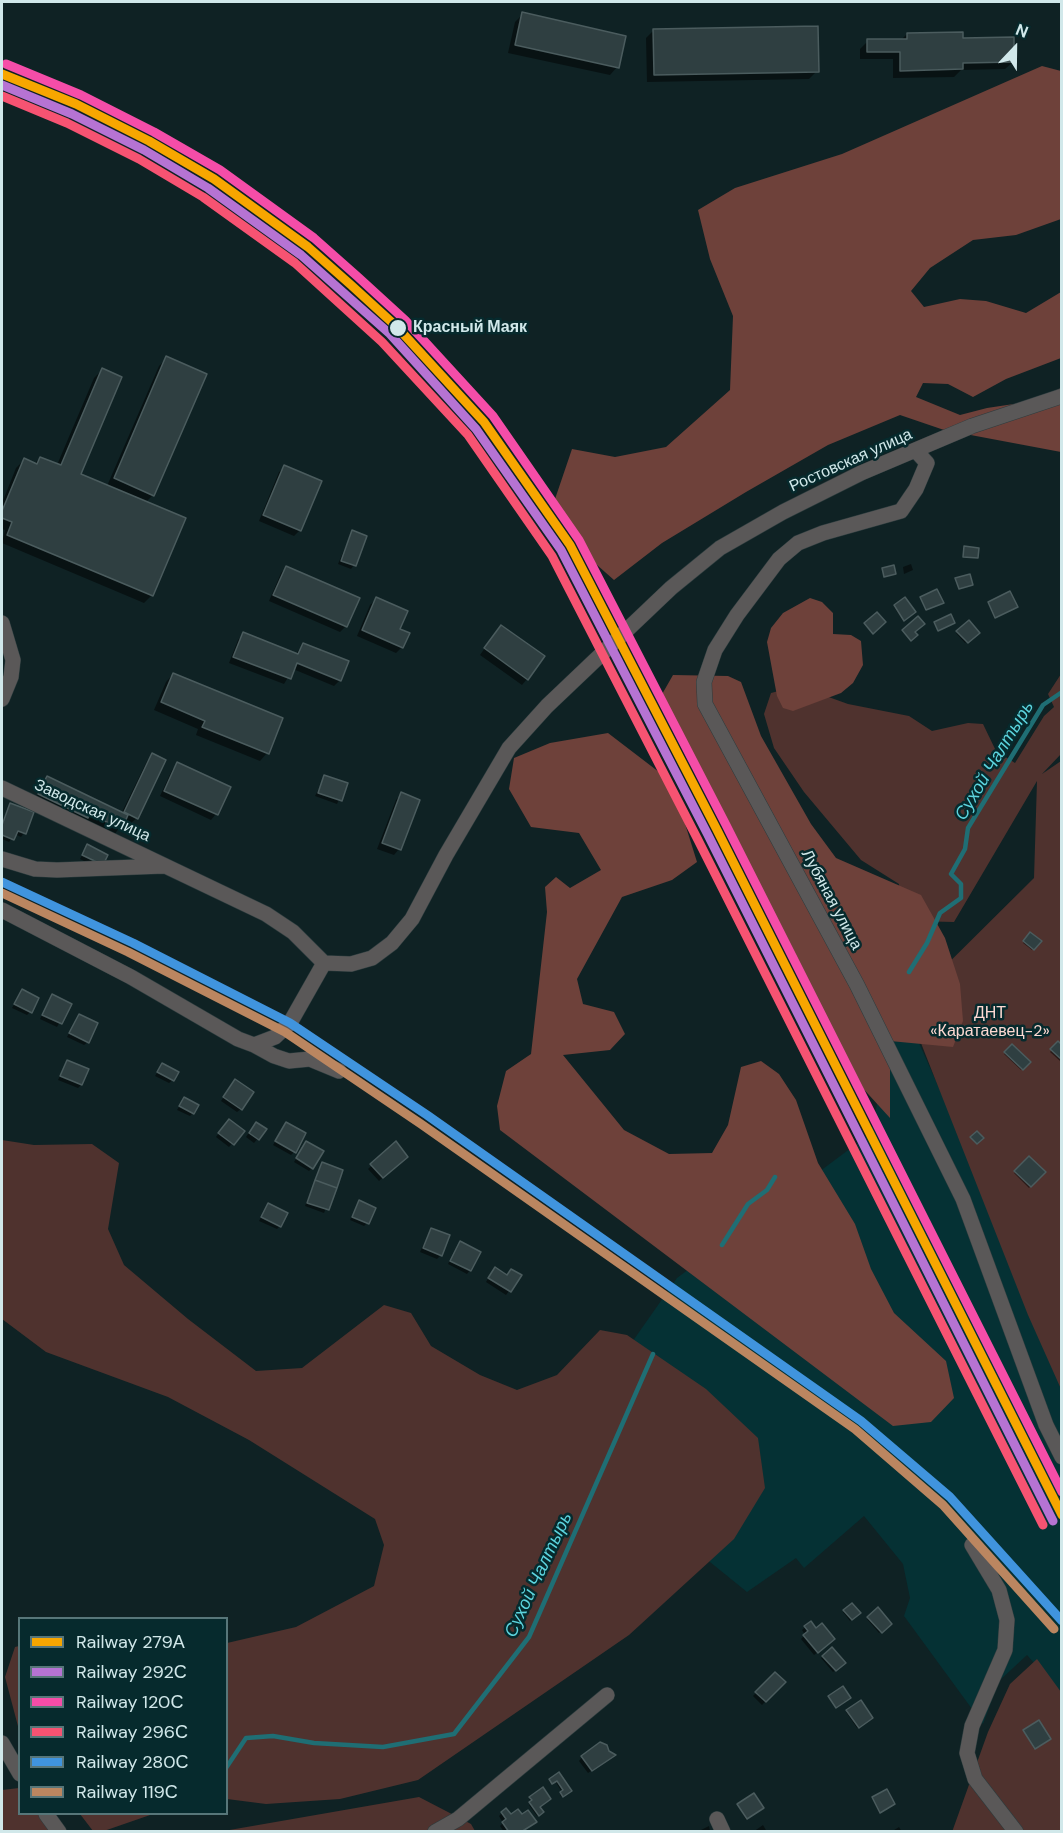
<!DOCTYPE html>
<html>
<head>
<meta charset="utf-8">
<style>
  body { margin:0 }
  #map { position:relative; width:1063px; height:1833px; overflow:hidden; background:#0f2224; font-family:"DM Sans",sans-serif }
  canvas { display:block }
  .frame { position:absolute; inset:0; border:3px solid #d1e8ea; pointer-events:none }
  .legend { position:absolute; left:18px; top:1617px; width:210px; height:198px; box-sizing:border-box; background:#062a2d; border:2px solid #577679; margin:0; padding:8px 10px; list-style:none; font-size:18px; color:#d1e8ea }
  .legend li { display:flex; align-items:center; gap:12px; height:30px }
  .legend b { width:30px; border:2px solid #577679 }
  .north { position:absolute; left:985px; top:18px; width:60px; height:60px; -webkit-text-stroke:4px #062a2d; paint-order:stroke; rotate:22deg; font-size:16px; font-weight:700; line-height:24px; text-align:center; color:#d1e8ea }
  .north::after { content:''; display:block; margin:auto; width:21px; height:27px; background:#d1e8ea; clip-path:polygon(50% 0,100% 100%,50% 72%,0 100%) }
</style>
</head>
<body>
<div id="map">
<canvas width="1063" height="1833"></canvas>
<div class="frame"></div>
<ul class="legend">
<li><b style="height:8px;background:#f7a600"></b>Railway 279А</li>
<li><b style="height:8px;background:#b673d3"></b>Railway 292С</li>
<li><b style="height:8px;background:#f54da8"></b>Railway 120С</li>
<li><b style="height:8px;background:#f65372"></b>Railway 296С</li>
<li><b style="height:8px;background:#4094de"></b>Railway 280С</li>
<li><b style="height:8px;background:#bb8660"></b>Railway 119С</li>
</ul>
<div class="north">N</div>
</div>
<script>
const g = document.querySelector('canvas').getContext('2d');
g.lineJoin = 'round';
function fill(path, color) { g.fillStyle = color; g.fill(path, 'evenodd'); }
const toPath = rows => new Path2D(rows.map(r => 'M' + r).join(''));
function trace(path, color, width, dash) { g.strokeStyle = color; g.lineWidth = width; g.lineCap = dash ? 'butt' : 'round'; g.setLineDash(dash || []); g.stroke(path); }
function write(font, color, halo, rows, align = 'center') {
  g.font = font + ' "DM Sans",sans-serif'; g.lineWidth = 5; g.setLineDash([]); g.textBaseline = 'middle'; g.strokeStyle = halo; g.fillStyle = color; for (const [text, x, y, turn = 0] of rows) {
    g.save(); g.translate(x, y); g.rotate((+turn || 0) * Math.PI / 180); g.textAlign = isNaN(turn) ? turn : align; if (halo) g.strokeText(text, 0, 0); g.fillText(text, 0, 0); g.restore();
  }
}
fill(toPath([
  [899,998,1061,1362,1061,1694,1027,1655,999,1681,983,1724,904,1616,910,1598,903,1564,864,1516,804,1568,796,1558,747,1592,562,1442,677,1278,871,1133]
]), '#053134');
fill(toPath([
  [1061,674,1061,754,1042,774,1061,761,1061,1389,1028,1315,906,1005,1034,878,1037,781,954,922,913,921,900,906,899,884,861,860,804,792,774,748,764,714,771,693,798,686,848,704,909,716,932,731,968,723,983,724,996,751,1015,763,1044,716,1054,707,1048,694],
  [2,1140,34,1145,92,1144,119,1163,108,1229,124,1265,188,1319,256,1371,302,1368,384,1305,411,1313,431,1346,480,1375,517,1390,557,1375,600,1330,627,1335,706,1389,758,1438,765,1488,734,1539,629,1635,418,1780,340,1799,266,1804,227,1799,227,1643,296,1627,374,1586,384,1545,375,1519,249,1440,168,1397,46,1352,2,1319],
  [19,1646,20,1646,19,1730,5,1677,15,1647],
  [1037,1659,1061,1692,1061,1831,952,1832,988,1732,1010,1684],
  [19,1788,20,1814,40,1814,52,1831,2,1831,2,1790],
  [419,1797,471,1824,475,1831,218,1832],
  [80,1814,153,1814,101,1832,93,1831]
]), '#4f322e');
fill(toPath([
  [1042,66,1061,71,1061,219,1016,235,973,240,930,268,911,291,924,307,960,299,986,301,1026,313,1061,292,1061,358,1006,379,973,397,948,384,923,383,916,397,960,415,987,408,1027,402,1061,388,1061,452,944,430,900,415,828,445,746,492,662,543,614,580,588,557,554,502,572,449,615,457,666,447,730,390,733,316,710,259,698,210,735,188,842,154],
  [810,598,822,602,833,613,833,634,851,635,861,641,863,665,853,683,841,693,793,711,783,708,777,696,767,642,771,628,783,613],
  [673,675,728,676,741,682,761,736,811,824,836,858,921,895,945,938,960,984,963,1021,953,1047,890,1041,890,1118,848,1072,661,696],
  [608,733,672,782,697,862,672,880,622,897,577,979,583,1004,614,1012,625,1034,610,1050,563,1055,624,1130,669,1154,712,1153,728,1125,741,1067,761,1061,779,1074,796,1100,818,1163,855,1224,871,1269,894,1313,946,1361,954,1398,931,1422,893,1426,500,1130,497,1106,506,1071,531,1054,547,912,545,887,556,877,570,888,601,870,579,833,531,827,509,789,514,758,550,743]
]), '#6e413a');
fill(toPath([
  [523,14,617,67,610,75,508,53,515,22],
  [654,30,817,71,809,79,647,82,646,38],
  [907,34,962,39,1013,62,1005,69,961,70,954,77,893,78,893,59,860,59,860,49,868,41,901,40],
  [167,358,153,495,145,503,152,595,144,603,2,543,5,530,2,529,2,503,16,468,24,460,34,464,40,458,57,465,94,378,102,370,79,474,107,486,159,366],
  [285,467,300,530,294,536,259,521,279,472],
  [352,532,354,565,351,569,338,564],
  [911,564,913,570,904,574,903,567],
  [286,567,346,626,340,632,269,601,281,573],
  [376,599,398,630,402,647,396,653,357,636,370,605],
  [905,599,914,612,903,621,894,607],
  [988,603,1015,608,994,618],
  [968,622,978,633,965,643,956,633],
  [496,632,527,679,522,685,480,655],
  [243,634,296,654,303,644,340,680,334,686,293,669,284,684,229,663,238,640],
  [173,674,281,719,267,753,260,761,196,735,198,729,154,710,166,682],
  [152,755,137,818,131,823,124,820,115,834,34,800,47,778,121,814,147,761],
  [177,764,216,814,211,820,160,796,172,770],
  [325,777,346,784,337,804,315,796],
  [401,794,418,800,399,849,394,855,377,849,396,800],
  [10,805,24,833,21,837,15,834,9,842,2,839,2,822],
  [87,846,98,868,80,859],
  [1030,934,1040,942,1032,950,1023,943],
  [22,991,30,1012,27,1015,12,1008],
  [52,996,70,1004,57,1027,40,1019],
  [79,1016,88,1042,84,1045,67,1037],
  [1058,1043,1062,1047,1060,1061,1050,1052],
  [1012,1046,1029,1062,1021,1070,1004,1054],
  [67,1062,81,1085,78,1088,58,1080],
  [162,1065,173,1080,169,1083,155,1076],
  [232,1085,241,1109,237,1112,221,1101],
  [184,1099,193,1113,190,1116,177,1110],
  [226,1124,243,1131,229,1147,216,1137],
  [286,1124,294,1152,291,1155,273,1145],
  [253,1127,265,1130,254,1143,246,1137],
  [306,1143,312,1168,309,1171,294,1162],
  [396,1143,406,1156,379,1181,368,1169],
  [1029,1158,1043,1172,1029,1188,1014,1173],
  [322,1164,341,1171,324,1213,305,1206],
  [360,1202,367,1223,364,1226,350,1220],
  [268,1205,280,1226,277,1229,259,1221],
  [431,1229,441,1255,437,1259,420,1252],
  [460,1243,470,1270,467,1274,448,1264],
  [492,1272,507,1276,520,1276,506,1295,486,1282],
  [851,1605,858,1613,850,1621,843,1612],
  [877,1610,890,1624,879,1633,867,1619],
  [810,1623,830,1642,814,1655,801,1639,805,1635,802,1630],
  [832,1649,844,1663,833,1672,821,1658],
  [775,1674,784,1682,762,1705,753,1696],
  [860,1702,871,1718,857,1728,846,1712],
  [1024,1731,1048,1740,1034,1749],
  [608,1752,610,1758,588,1773,579,1761,582,1757],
  [559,1774,570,1791,561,1797,560,1794,562,1792,555,1781,551,1784,549,1781],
  [542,1789,539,1807,542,1812,537,1816,529,1805,532,1803,529,1799],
  [873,1799,892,1805,879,1813],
  [738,1805,761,1809,746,1820],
  [502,1813,511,1816,535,1822,522,1832,504,1832,500,1826,503,1823,499,1816],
  [763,1825,767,1832,753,1832],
  [709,1826,710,1831,700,1832,701,1830],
  [899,1827,902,1832,891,1832]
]), '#0007');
trace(toPath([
  [909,972,927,943,940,913,961,898,961,884,951,874,965,849,968,828,1043,705,1062,692],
  [722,1245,748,1204,767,1190,775,1177],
  [226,1768,246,1738,273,1736,314,1743,383,1747,454,1734,529,1637,653,1354]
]), '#1f6e74', 4.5);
const building = toPath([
  [522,12,626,36,619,68,515,45,522,12],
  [818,26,819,72,654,75,653,29,818,26],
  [963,32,963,38,1014,37,1014,62,963,63,963,69,900,71,900,52,867,52,867,39,907,39,907,33,963,32],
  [166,356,207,374,154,496,114,478,166,356],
  [102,368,122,377,81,474,186,518,153,596,7,535,12,522,2,518,2,511,24,458,37,464,40,457,61,465,102,368],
  [284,465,322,481,301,531,263,515,284,465],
  [352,530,367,536,356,566,341,561,352,530],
  [964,546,979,548,978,558,963,557,964,546],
  [894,565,896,574,884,577,882,568,894,565],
  [286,566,360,598,347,627,273,595,286,566],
  [970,574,973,585,959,589,955,578,970,574],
  [937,589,944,603,926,610,920,597,937,589],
  [1010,591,1018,607,995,618,988,602,1010,591],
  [376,597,408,611,400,629,410,633,403,648,362,630,376,597],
  [905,597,916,612,904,621,894,605,905,597],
  [877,612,886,622,873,634,864,623,877,612],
  [951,614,955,623,938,631,934,622,951,614],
  [918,616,925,624,915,632,918,635,911,641,902,630,918,616],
  [969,620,980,633,968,643,956,631,969,620],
  [501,625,545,656,528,680,484,648,501,625],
  [243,632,298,654,303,643,349,661,341,681,297,663,291,679,233,657,243,632],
  [173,673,283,718,269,754,202,727,205,721,161,702,173,673],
  [152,753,166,760,138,819,124,812,152,753],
  [177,762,231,787,218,815,164,791,177,762],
  [324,775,348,783,342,801,318,793,324,775],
  [47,776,128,815,122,829,89,814,88,818,38,794,47,776],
  [401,792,420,800,401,850,382,843,401,792],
  [10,803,34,812,26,834,18,831,14,840,2,835,2,825,10,803],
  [87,844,108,855,103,865,82,855,87,844],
  [1030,932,1042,941,1034,950,1023,941,1030,932],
  [22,989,39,998,32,1013,14,1004,22,989],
  [52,994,72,1004,62,1024,42,1015,52,994],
  [79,1014,98,1023,89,1043,69,1033,79,1014],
  [1058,1041,1062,1045,1062,1060,1050,1049,1058,1041],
  [1012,1044,1031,1062,1023,1070,1004,1052,1012,1044],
  [67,1060,89,1069,82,1085,60,1076,67,1060],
  [162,1063,179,1072,174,1081,157,1072,162,1063],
  [235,1079,254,1092,242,1110,223,1097,235,1079],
  [184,1097,199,1105,194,1114,179,1106,184,1097],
  [229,1119,245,1131,234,1145,218,1133,229,1119],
  [256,1122,267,1129,259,1140,249,1133,256,1122],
  [286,1122,306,1133,296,1153,275,1141,286,1122],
  [977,1131,984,1138,977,1144,970,1137,977,1131],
  [306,1141,324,1151,313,1169,296,1158,306,1141],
  [396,1141,408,1157,383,1178,370,1164,396,1141],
  [1029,1156,1046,1172,1031,1187,1014,1171,1029,1156],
  [322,1162,343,1170,337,1188,315,1180,322,1162],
  [315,1180,337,1188,329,1210,307,1203,315,1180],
  [359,1200,376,1208,369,1224,352,1217,359,1200],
  [268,1203,288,1213,281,1227,261,1217,268,1203],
  [431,1228,450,1235,442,1256,423,1248,431,1228],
  [460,1241,481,1252,471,1271,450,1261,460,1241],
  [495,1267,507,1275,511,1269,522,1275,511,1292,488,1278,495,1267],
  [852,1603,861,1613,852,1620,843,1610,852,1603],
  [878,1607,892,1624,882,1633,867,1617,878,1607],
  [811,1621,816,1628,822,1623,835,1639,818,1653,803,1635,808,1631,804,1626,811,1621],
  [832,1647,846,1663,836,1671,822,1656,832,1647],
  [775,1672,786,1682,766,1702,755,1692,775,1672],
  [843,1686,851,1698,836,1708,828,1696,843,1686],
  [861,1700,873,1718,859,1728,846,1710,861,1700],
  [1039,1720,1051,1739,1035,1749,1023,1730,1039,1720],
  [600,1742,607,1745,609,1751,616,1755,592,1771,581,1756,600,1742],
  [559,1772,572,1791,563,1797,560,1792,563,1790,557,1781,552,1784,549,1779,559,1772],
  [543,1787,551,1799,540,1807,544,1812,539,1816,529,1802,532,1800,529,1797,543,1787],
  [887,1789,895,1804,880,1813,872,1797,887,1789],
  [754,1793,764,1808,747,1819,737,1804,754,1793],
  [506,1808,511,1814,518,1809,522,1814,528,1810,537,1822,521,1832,509,1832,502,1822,506,1819,501,1812,506,1808]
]);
fill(building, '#2f3f41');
trace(building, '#4b5c5e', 1.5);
const minor = toPath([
  [917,452,927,463,916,489,901,511,823,533,798,543,779,559,737,615,715,650,704,682,705,704,857,985,963,1199,1046,1425,1062,1457],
  [2,623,13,660,11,677,2,699],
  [2,788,266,914,293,932,324,963],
  [2,859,35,869,57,870,164,866],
  [2,910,131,977,238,1039,254,1045,275,1037,290,1023,324,963],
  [324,963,351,964,372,958,392,943,412,919,446,855,509,748,547,706,671,588,720,548,783,512,861,473,972,426,1062,396],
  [254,1045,274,1056,289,1061,310,1059,339,1071],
  [972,1545,999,1590,1007,1620,1005,1650,972,1726,967,1753,975,1779,1016,1832],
  [2,1743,20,1774],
  [46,1814,59,1832],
  [717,1819,723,1832],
  [435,1832,458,1819,607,1695]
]);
trace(minor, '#2c3c3e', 16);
trace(minor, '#5a5858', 15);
trace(toPath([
  [2,74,76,104,149,141,214,179,308,247,351,285,397,327,484,422,570,545,716,828,1062,1515]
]), '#f7a600', 9);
trace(toPath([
  [2,85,72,114,144,150,208,188,301,255,390,334,476,429,561,550,707,833,1053,1521]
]), '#b673d3', 9);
trace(toPath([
  [6,64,81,95,154,132,220,170,314,238,358,277,405,320,493,416,579,540,725,823,1062,1492]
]), '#f54da8', 9);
trace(toPath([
  [2,96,67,123,139,159,203,197,295,263,382,342,468,435,552,556,697,838,1043,1525]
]), '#f65372', 9);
trace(toPath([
  [2,882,133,943,290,1023,427,1115,861,1421,950,1497,1062,1621]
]), '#4094de', 9);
trace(toPath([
  [2,893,128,952,285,1032,421,1124,855,1429,943,1505,1054,1629]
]), '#bb8660', 9);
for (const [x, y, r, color] of [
  [398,328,9,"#d1e8ea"]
]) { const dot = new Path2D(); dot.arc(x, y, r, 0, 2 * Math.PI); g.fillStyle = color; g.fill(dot); trace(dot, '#062a2d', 2); }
write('bold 16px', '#d1e8ea', '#062a2d', [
  ["Красный Маяк",413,328]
], 'left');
write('16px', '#d1e8ea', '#062a2d', [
  ["Ростовская улица",851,461,-24],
  ["Заводская улица",92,811,25],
  ["Лубяная улица",831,900,62]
]);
write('16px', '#fed9d2', '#062a2d', [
  ["ДНТ",990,1014],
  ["«Каратаевец-2»",990,1032]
]);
write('italic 18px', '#5cd4de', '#062a2d', [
  ["Сухой Чалтырь",995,761,-59],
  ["Сухой Чалтырь",539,1575,-65]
]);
</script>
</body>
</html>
